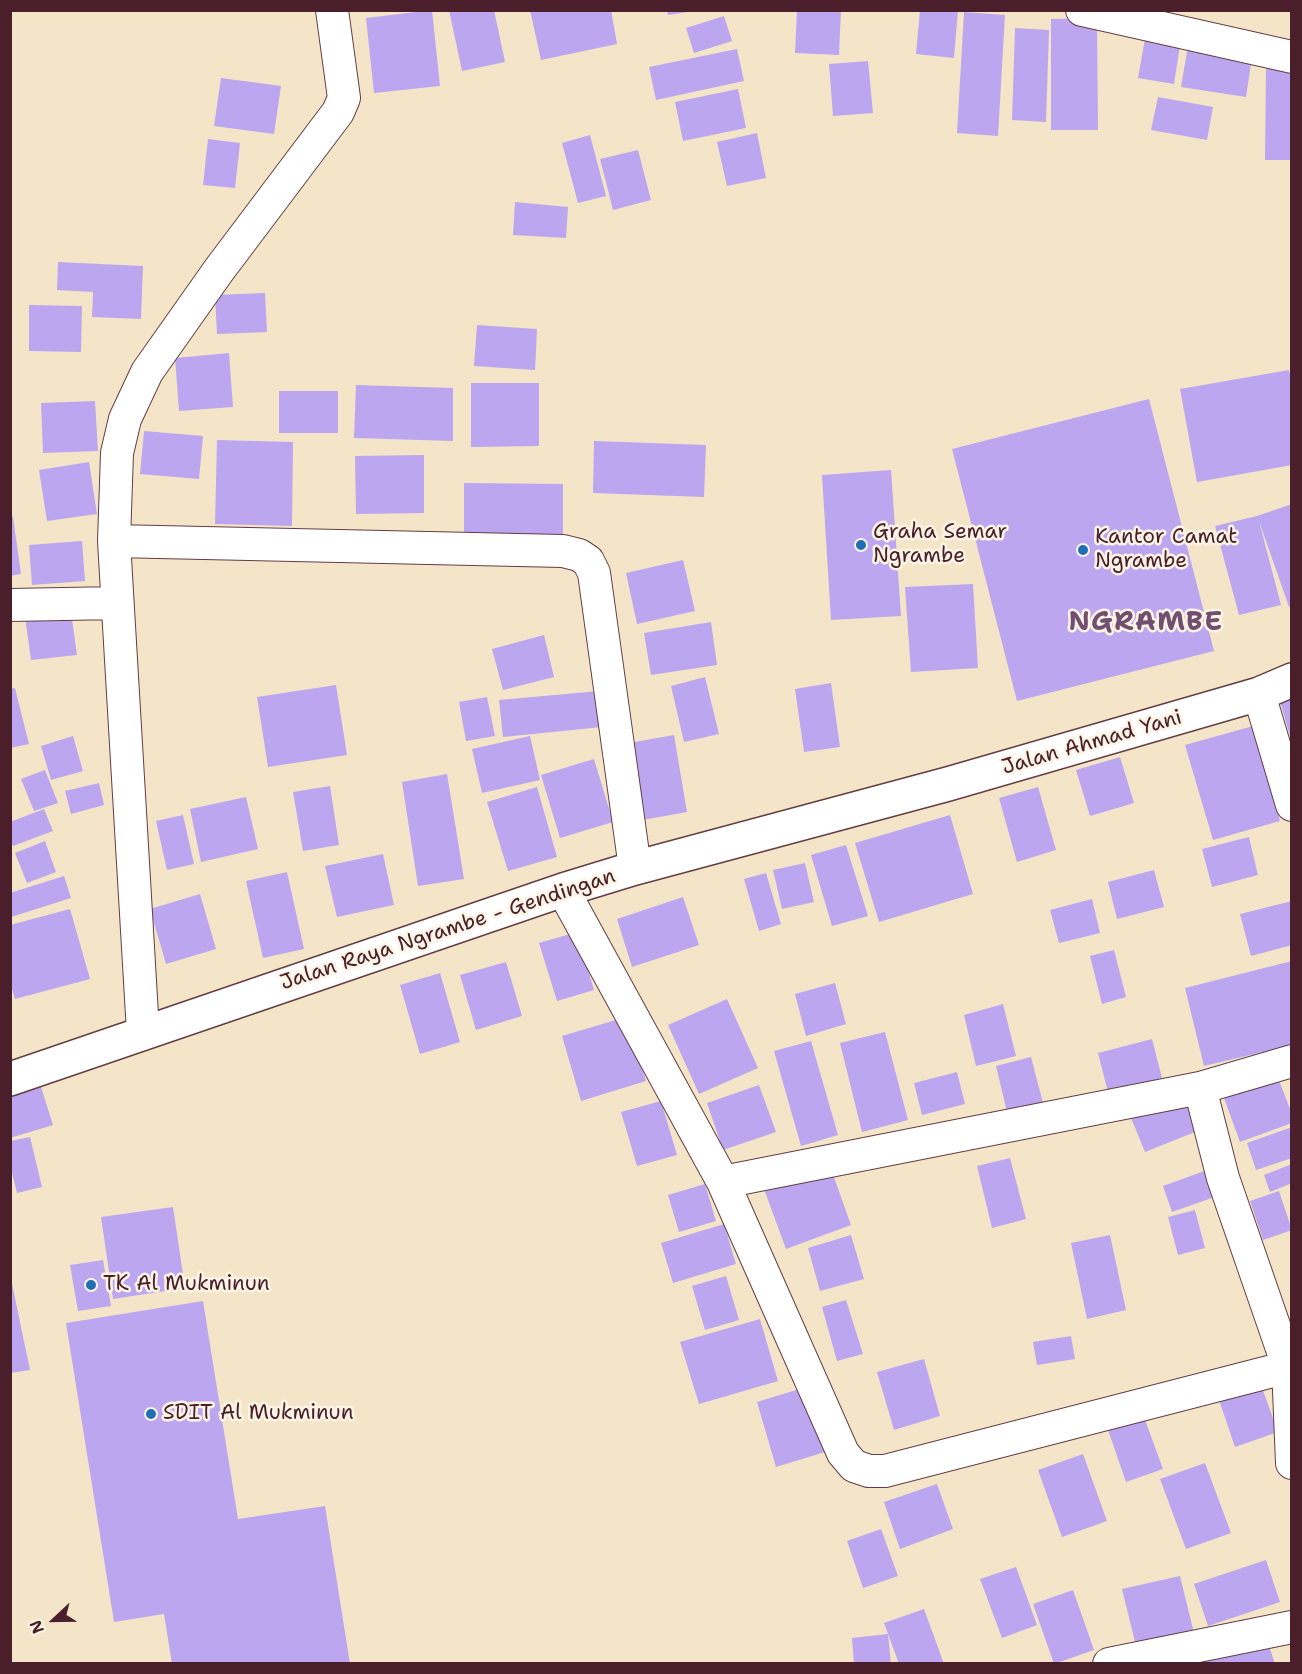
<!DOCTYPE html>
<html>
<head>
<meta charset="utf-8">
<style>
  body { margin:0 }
  #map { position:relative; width:1302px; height:1674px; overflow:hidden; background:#f4e5c9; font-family:"Shantell Sans",sans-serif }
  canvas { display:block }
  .frame { position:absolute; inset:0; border:12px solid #4a1f2b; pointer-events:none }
  .north { position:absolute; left:24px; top:1590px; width:60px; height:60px; -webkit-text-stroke:4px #fcf5e5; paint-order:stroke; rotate:248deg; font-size:16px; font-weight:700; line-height:24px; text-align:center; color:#4a1f2b }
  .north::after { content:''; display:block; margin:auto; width:21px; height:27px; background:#4a1f2b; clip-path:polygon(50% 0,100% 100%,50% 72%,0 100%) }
</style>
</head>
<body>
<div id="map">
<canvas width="1302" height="1674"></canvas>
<div class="frame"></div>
<div class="north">N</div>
</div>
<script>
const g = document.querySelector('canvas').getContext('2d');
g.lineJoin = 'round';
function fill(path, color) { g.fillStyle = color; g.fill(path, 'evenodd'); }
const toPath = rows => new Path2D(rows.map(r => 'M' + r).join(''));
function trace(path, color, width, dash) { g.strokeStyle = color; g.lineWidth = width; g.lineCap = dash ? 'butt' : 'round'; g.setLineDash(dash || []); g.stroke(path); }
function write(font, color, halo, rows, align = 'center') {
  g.font = font + ' "Shantell Sans",sans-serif'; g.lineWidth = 5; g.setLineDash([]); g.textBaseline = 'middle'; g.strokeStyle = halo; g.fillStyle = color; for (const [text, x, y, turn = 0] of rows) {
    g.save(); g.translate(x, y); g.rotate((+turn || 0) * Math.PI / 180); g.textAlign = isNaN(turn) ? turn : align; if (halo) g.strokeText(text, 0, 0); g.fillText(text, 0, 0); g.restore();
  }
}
fill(toPath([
  [432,10,440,86,374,93,366,18],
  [449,10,494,10,505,62,462,71],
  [530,10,611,10,617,44,541,60],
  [667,10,688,10,688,12,668,15],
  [797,10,841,10,839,55,795,53],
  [920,10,958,10,954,58,916,54],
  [964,12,1005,15,998,136,957,133],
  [724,16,732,41,694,53,686,28],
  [1097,18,1098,130,1051,130,1051,19],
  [1015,28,1049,30,1046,122,1012,120],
  [1146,33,1181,39,1174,84,1138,78],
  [1189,40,1253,50,1246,97,1181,87],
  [737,49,744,81,656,100,649,67],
  [868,61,873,113,833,116,829,64],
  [1266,65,1292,65,1292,160,1265,160],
  [221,78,281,86,274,134,214,126],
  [738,89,746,128,683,141,675,102],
  [1158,97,1213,107,1207,140,1151,130],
  [757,133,766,178,727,186,717,142],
  [590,135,606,196,578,203,562,143],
  [208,139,240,143,235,188,203,185],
  [638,150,651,200,613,210,600,159],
  [515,202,568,207,566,238,513,235],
  [58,262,143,266,141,319,92,317,93,292,57,290],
  [265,293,267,332,217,334,215,295],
  [29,305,82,306,81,352,29,351],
  [477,325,537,329,535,370,474,366],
  [229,353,233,407,179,411,175,358],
  [1289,370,1292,384,1292,465,1197,482,1180,389],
  [471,383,539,383,539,446,471,447],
  [356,385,453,388,453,441,354,438],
  [279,391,338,391,338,433,279,433],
  [1149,399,1214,651,1017,701,952,449],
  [95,401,98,451,43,453,41,403],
  [144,431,203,436,199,479,140,474],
  [217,440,293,442,292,526,215,524],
  [594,441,706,445,704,497,593,493],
  [424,455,424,513,356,514,355,456],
  [89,462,97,514,47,521,39,470],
  [891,470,901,616,831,620,822,475],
  [464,483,563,484,563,536,464,535],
  [1292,504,1292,606,1289,607,1259,521,1281,605,1239,615,1215,526,1257,516],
  [10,517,13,517,21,574,10,576],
  [82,541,85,581,32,585,29,545],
  [683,560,695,611,637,624,626,573],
  [973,584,978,668,911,672,905,587],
  [71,612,77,655,31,660,25,617],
  [711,622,717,665,651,675,644,633],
  [544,635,554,677,503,690,492,649],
  [705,677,719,734,684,742,671,686],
  [831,683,840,747,804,752,795,689],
  [336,685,347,755,268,767,257,697],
  [15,688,29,744,10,748,10,689],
  [599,691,602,727,503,737,499,700],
  [487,697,495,736,466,741,459,702],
  [1292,698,1292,740,1291,740,1280,701],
  [1253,726,1280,821,1213,840,1185,745],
  [674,735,687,812,637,821,623,744],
  [73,736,83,771,51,780,41,746],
  [530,736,540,780,482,793,472,749],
  [1120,757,1134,803,1090,816,1076,770],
  [594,759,613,822,560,838,541,775],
  [45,770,58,803,34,811,21,779],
  [447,774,464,879,418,886,402,782],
  [99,783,104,805,71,814,65,791],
  [330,786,339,845,303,851,293,792],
  [537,787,557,857,508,871,487,802],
  [1038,787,1056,850,1017,862,999,798],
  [246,797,258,849,201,862,190,809],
  [44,809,53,831,13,846,10,840,10,822],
  [183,815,194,864,167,870,156,821],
  [950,815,973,894,879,922,855,843],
  [1249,837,1258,875,1212,887,1202,849],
  [45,841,56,872,27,883,15,853],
  [846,845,868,916,832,926,811,855],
  [383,854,394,905,337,917,325,866],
  [805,863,814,902,782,909,773,870],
  [1154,870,1164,907,1117,919,1108,882],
  [287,872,304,949,263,958,246,881],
  [766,873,781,924,759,931,744,879],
  [64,876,71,898,11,917,10,893],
  [200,894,216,949,166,964,150,909],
  [683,897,699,945,632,967,617,919],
  [1092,899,1100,933,1059,943,1050,910],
  [1292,901,1292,945,1251,956,1240,914],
  [70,909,90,979,15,999,10,982,10,925],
  [577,932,594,990,557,1001,539,943],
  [1114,950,1126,997,1102,1004,1090,956],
  [1292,961,1292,1045,1204,1066,1185,988],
  [506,962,522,1016,476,1030,460,975],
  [440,973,460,1042,420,1054,400,985],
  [835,983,846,1024,806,1036,795,994],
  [727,999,758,1068,699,1094,668,1025],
  [1003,1004,1016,1056,976,1066,964,1015],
  [626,1017,646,1081,581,1101,562,1036],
  [885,1032,908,1120,862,1132,840,1043],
  [1152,1039,1163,1082,1109,1096,1098,1053],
  [811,1041,838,1135,801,1146,774,1051],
  [1031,1057,1043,1103,1007,1112,996,1066],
  [1275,1070,1292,1114,1292,1123,1240,1142,1221,1090],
  [957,1072,965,1104,922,1115,914,1083],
  [40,1084,53,1125,10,1138,10,1093],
  [759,1085,776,1132,723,1150,707,1103],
  [1186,1096,1200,1130,1145,1152,1131,1118],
  [661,1101,677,1155,637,1166,621,1112],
  [1292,1127,1292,1158,1256,1170,1247,1143],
  [30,1137,42,1187,17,1193,10,1164,10,1141],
  [1010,1158,1026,1219,992,1228,977,1166],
  [1292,1164,1292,1183,1270,1192,1264,1175],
  [830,1166,851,1225,786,1249,764,1189],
  [1210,1169,1220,1195,1172,1212,1163,1186],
  [705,1184,716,1221,679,1232,668,1195],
  [1279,1191,1292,1230,1263,1240,1250,1201],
  [173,1207,185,1288,113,1299,101,1217],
  [1195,1210,1205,1248,1178,1255,1168,1217],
  [724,1224,736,1264,673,1283,661,1243],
  [851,1235,864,1279,820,1291,808,1248],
  [1110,1235,1126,1310,1087,1319,1071,1243],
  [103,1260,111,1306,78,1311,70,1265],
  [10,1274,30,1370,10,1373],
  [726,1276,739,1320,705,1330,692,1286],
  [846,1300,863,1354,837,1361,822,1307],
  [203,1301,238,1519,325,1506,350,1664,172,1664,164,1614,114,1622,66,1323],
  [760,1319,778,1381,699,1404,680,1342],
  [1071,1336,1075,1359,1037,1365,1033,1342],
  [924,1359,940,1416,894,1430,877,1372],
  [1261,1385,1278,1432,1235,1447,1219,1400],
  [806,1387,825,1452,776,1467,757,1402],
  [1144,1417,1163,1469,1126,1482,1108,1430],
  [1083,1454,1107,1521,1062,1537,1038,1470],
  [1205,1463,1231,1533,1186,1549,1160,1479],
  [937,1484,953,1529,900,1549,884,1502],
  [881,1529,898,1576,863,1588,847,1541],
  [1266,1560,1280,1602,1208,1626,1194,1584],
  [1016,1567,1037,1625,1002,1638,980,1579],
  [1180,1576,1194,1633,1136,1646,1122,1589],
  [1073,1590,1094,1650,1054,1664,1033,1604],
  [924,1609,944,1664,899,1664,884,1623],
  [888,1634,891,1664,854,1664,852,1638],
  [1267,1640,1275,1664,1200,1664,1200,1663]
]), '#bca6f0');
const minor = toPath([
  [1082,10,1292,57],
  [114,541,563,551,579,555,588,561,594,573,635,868],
  [10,605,117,603],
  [1259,694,1292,805],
  [563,890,723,1182,843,1453,854,1466,869,1471,885,1471,1292,1366],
  [143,1032,114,541,117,453,125,419,147,372,219,270,338,112,344,98,332,10],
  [1200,1088,1223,1178,1288,1366,1292,1463],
  [723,1182,1200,1088,1292,1061],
  [1109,1664,1292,1627]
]);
const secondary = toPath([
  [10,1079,563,890,635,868,948,784,1259,694,1292,680]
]);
trace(minor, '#643d43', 34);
trace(secondary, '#643d43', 36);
trace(minor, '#fff', 32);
trace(secondary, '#fff', 33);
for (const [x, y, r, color] of [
  [861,545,6,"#1f6fb2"],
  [1083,550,6,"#1f6fb2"],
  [91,1285,6,"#1f6fb2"],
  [151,1414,6,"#1f6fb2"]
]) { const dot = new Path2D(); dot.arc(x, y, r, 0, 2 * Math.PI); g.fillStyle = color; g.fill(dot); trace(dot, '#fcf5e5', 2); }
write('21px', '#4a1f2b', '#fcf5e5', [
  ["Graha Semar",873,533],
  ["Ngrambe",873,557],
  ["Kantor Camat",1095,538],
  ["Ngrambe",1095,562],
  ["TK Al Mukminun",103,1285],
  ["SDIT Al Mukminun",163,1414]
], 'left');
write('21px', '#4a1f2b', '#fcf5e5', [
  ["Jalan Ahmad Yani",1092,743,-16],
  ["Jalan Raya Ngrambe - Gendingan",448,930,-18]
]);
g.letterSpacing = '1.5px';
write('bold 27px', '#724e70', '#fcf5e5', [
  ["NGRAMBE",1146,623]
]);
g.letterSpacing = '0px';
</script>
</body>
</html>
